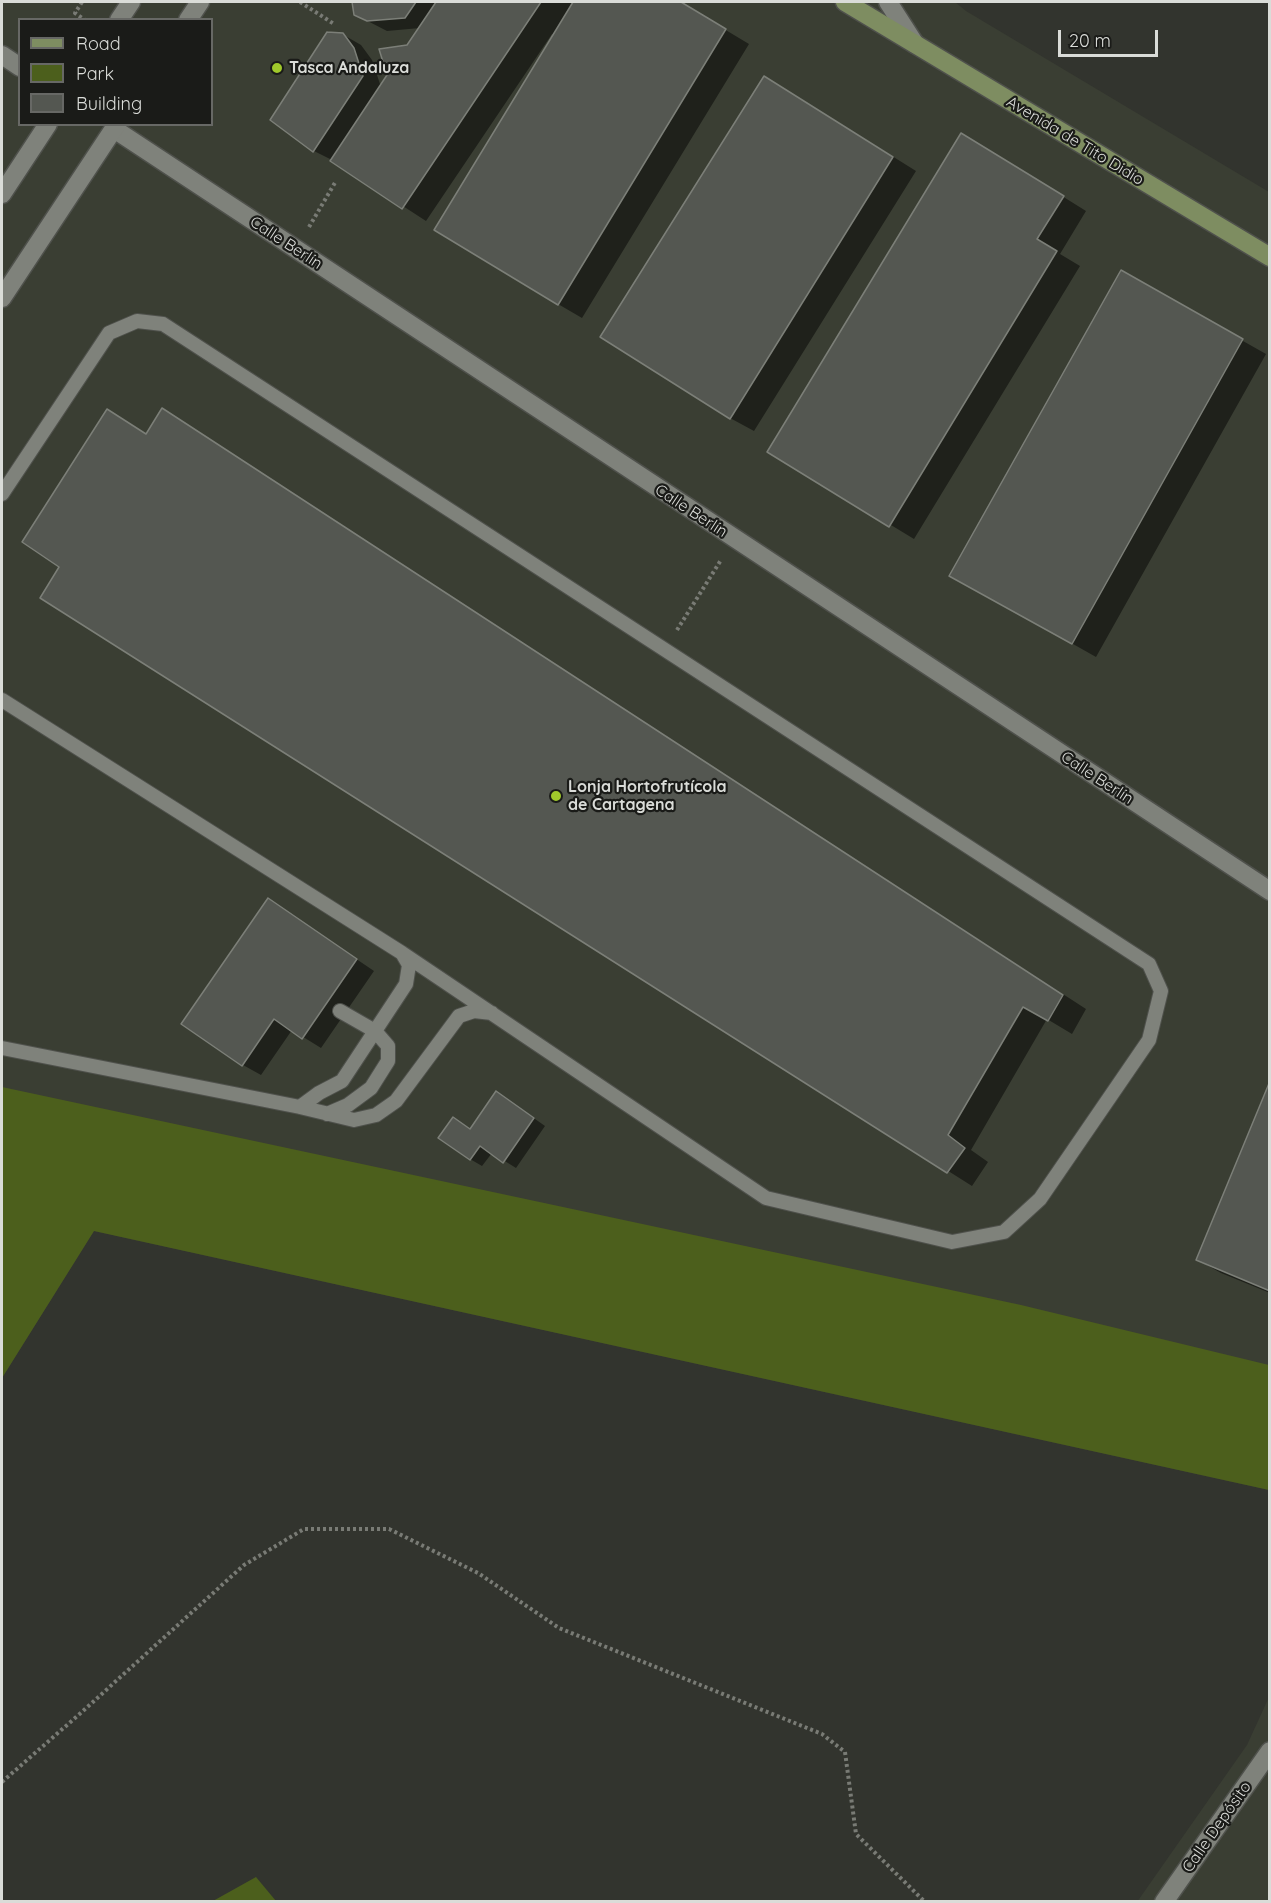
<!DOCTYPE html>
<html>
<head>
<meta charset="utf-8">
<style>
  body { margin:0 }
  #map { position:relative; width:1271px; height:1903px; overflow:hidden; background:#32342e; font-family:Quicksand,sans-serif }
  canvas { display:block }
  .frame { position:absolute; inset:0; border:3px solid #dadcd8; pointer-events:none }
  .legend { position:absolute; left:18px; top:18px; width:195px; height:108px; box-sizing:border-box; background:#1a1b18; border:2px solid #676865; margin:0; padding:8px 10px; list-style:none; font-size:18px; color:#dadcd8 }
  .legend li { display:flex; align-items:center; gap:12px; height:30px }
  .legend b { width:30px; border:2px solid #676865 }
  .scale { position:absolute; left:1058px; top:30px; width:100px; height:27px; box-sizing:border-box; border:3px solid #dadcd8; border-top:0; padding-left:8px; font-size:18px; line-height:21px; white-space:nowrap; color:#dadcd8; -webkit-text-stroke:4px #1a1b18; paint-order:stroke }
</style>
</head>
<body>
<div id="map">
<canvas width="1271" height="1903"></canvas>
<div class="frame"></div>
<ul class="legend">
<li><b style="height:8px;background:#7e8d61"></b>Road</li>
<li><b style="height:16px;background:#4c5f1c"></b>Park</li>
<li><b style="height:16px;background:#545751"></b>Building</li>
</ul>
<div class="scale">20 m</div>
</div>
<script>
const g = document.querySelector('canvas').getContext('2d');
g.lineJoin = 'round';
function fill(path, color) { g.fillStyle = color; g.fill(path, 'evenodd'); }
const toPath = rows => new Path2D(rows.map(r => 'M' + r).join(''));
function trace(path, color, width, dash) { g.strokeStyle = color; g.lineWidth = width; g.lineCap = dash ? 'butt' : 'round'; g.setLineDash(dash || []); g.stroke(path); }
function write(font, color, halo, rows, align = 'center') {
  g.font = font + ' Quicksand,sans-serif'; g.lineWidth = 4.5; g.setLineDash([]); g.textBaseline = 'middle'; g.strokeStyle = halo; g.fillStyle = color; for (const [text, x, y, turn = 0] of rows) {
    g.save(); g.translate(x, y); g.rotate((+turn || 0) * Math.PI / 180); g.textAlign = isNaN(turn) ? turn : align; if (halo) g.strokeText(text, 0, 0); g.fillText(text, 0, 0); g.restore();
  }
}
fill(toPath([
  [2,2,955,2,966,11,1269,192,1269,1490,94,1231,2,1378],
  [20,20,212,20,212,124,20,124],
  [1269,1697,1269,1901,1137,1902,1247,1745]
]), '#3a3e33');
fill(toPath([
  [2,1087,1021,1305,1269,1365,1269,1490,94,1231,2,1378],
  [256,1877,276,1901,213,1901]
]), '#4c5f1c');
fill(toPath([
  [354,2,679,2,749,44,582,318,558,304,554,36,552,34,426,221,332,160,314,151,272,120,342,34,361,45,372,60,381,87,420,28,387,31,356,15],
  [788,91,916,171,754,431,730,418],
  [985,148,1086,211,1060,254,1080,266,914,539,769,451],
  [1121,272,1266,354,1096,657,951,575],
  [162,410,1086,1009,1072,1034,1047,1019,971,1150,988,1162,972,1186,42,598],
  [269,900,374,971,321,1048,292,1030,261,1075,243,1065],
  [1270,1085,1270,1293,1221,1273,1198,1260],
  [508,1100,545,1126,516,1168,492,1153,482,1166,470,1159,454,1119,471,1130]
]), '#0007');
const building = toPath([
  [352,2,416,2,405,18,367,21,354,15,352,2],
  [436,2,541,2,402,209,330,161,387,75,379,49,407,45,436,2],
  [573,2,681,2,726,29,558,305,434,230,573,2],
  [327,32,343,33,354,48,363,76,313,152,270,120,327,32],
  [764,76,893,157,730,419,600,337,764,76],
  [961,133,1064,196,1037,239,1057,251,889,527,767,452,961,133],
  [1121,270,1243,339,1072,644,949,576,1121,270],
  [162,408,1063,995,1048,1021,1023,1007,948,1135,965,1148,947,1173,40,598,59,567,22,542,107,409,146,434,162,408],
  [268,898,357,959,302,1039,274,1019,242,1066,181,1024,268,898],
  [1270,1081,1270,1291,1196,1260,1270,1081],
  [496,1091,534,1118,503,1163,480,1146,470,1160,438,1138,453,1117,470,1129,496,1091]
]);
fill(building, '#545751');
trace(building, '#7c7f78', 1.5);
const service = toPath([
  [2,494,109,333,137,321,163,324,1149,964,1161,991,1149,1040,1040,1199,1004,1232,952,1242,766,1198,402,953,2,700],
  [2,1048,300,1107,354,1120,376,1115,396,1101,459,1016,474,1011,492,1013],
  [300,1107,319,1093,342,1081,375,1031,406,984,409,965,402,953],
  [327,1114,348,1105,371,1088,388,1061,388,1046,375,1031,340,1011]
]);
const minor = toPath([
  [888,2,915,44],
  [2,55,20,67],
  [114,129,1270,891],
  [1164,1902,1270,1751]
]);
const secondary = toPath([
  [119,20,131,2],
  [188,20,200,2],
  [2,194,48,124],
  [2,298,117,124]
]);
const primary = toPath([
  [845,2,1270,257]
]);
trace(service, '#4f514c', 16);
trace(minor, '#4f514c', 21);
trace(secondary, '#4f514c', 21);
trace(primary, '#4f514c', 21);
trace(toPath([
  [82,2,75,13,85,20],
  [300,2,334,24],
  [309,227,336,181],
  [677,630,721,560],
  [2,1782,83,1711,244,1565,304,1529,389,1529,478,1573,559,1628,822,1734,845,1752,856,1834,925,1902]
]), '#797b75', 4, [3, 3]);
trace(service, '#7f827b', 14);
trace(minor, '#7f827b', 18);
trace(secondary, '#7f827b', 18);
trace(primary, '#7e8d61', 18);
for (const [x, y, r, color] of [
  [277,68,6,"#a0c92b"],
  [556,796,6,"#a0c92b"]
]) { const dot = new Path2D(); dot.arc(x, y, r, 0, 2 * Math.PI); g.fillStyle = color; g.fill(dot); trace(dot, '#1a1b18', 2); }
write('bold 16px', '#dadcd8', '#1a1b18', [
  ["Tasca Andaluza",289,68],
  ["Lonja Hortofrutícola",568,787],
  ["de Cartagena",568,805]
], 'left');
write('16px', '#dadcd8', '#1a1b18', [
  ["Avenida de Tito Didio",1075,141,31],
  ["Calle Berlín",286,243,33],
  ["Calle Berlín",691,511,33],
  ["Calle Berlín",1097,778,33],
  ["Calle Depósito",1217,1827,-55]
]);
</script>
</body>
</html>
